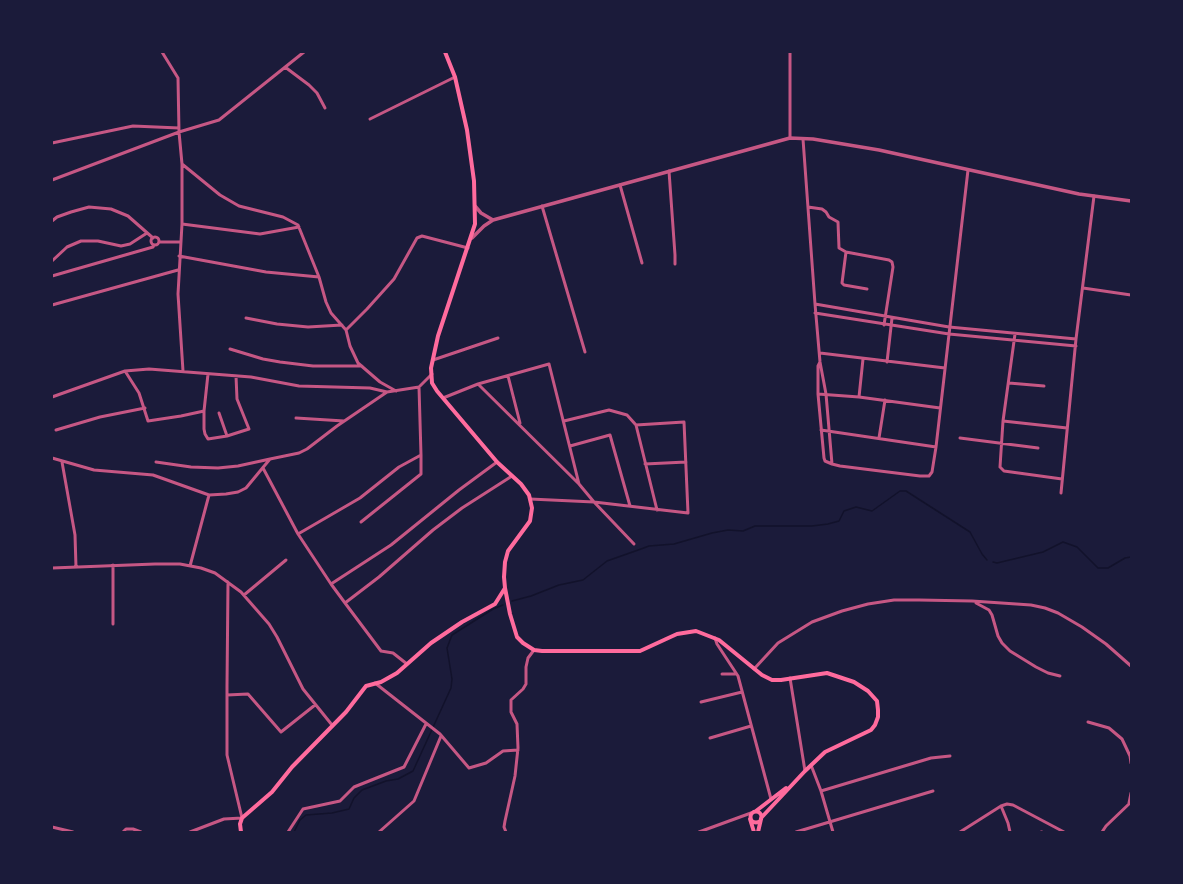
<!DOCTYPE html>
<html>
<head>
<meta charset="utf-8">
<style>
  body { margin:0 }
  #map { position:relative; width:1183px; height:884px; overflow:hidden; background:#1b1b3a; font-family:Bitter,serif }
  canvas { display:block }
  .frame { position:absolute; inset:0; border:53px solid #1b1b3a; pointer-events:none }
</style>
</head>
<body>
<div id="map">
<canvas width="1183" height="884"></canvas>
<div class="frame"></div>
</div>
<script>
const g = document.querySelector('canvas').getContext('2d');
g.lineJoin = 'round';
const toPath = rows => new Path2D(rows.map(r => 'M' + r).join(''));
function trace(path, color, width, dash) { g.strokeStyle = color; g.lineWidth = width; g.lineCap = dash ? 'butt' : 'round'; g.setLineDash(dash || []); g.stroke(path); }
trace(toPath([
  [993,562,997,563,1043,552,1063,542,1077,547,1098,568,1108,568,1125,558,1131,557],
  [512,601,531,596,559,585,583,580,607,561,641,549,649,546,674,544,712,533,728,530,743,531,755,526,812,526,828,524,839,521,844,511,856,507,872,511,900,491,906,491,970,532,982,554,987,560],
  [294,832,300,820,306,815,332,813,349,809,354,798,362,790,386,781,398,779,413,771,451,688,452,679,447,648,452,635,493,609,503,605]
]), '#12122b', 1.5);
trace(toPath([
  [162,52,178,78,179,132,182,164,220,195,239,206,283,217,298,225,319,277,326,302,331,313,346,330,350,346,358,363,380,382,396,391],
  [790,52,790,138],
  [285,67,309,85,317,93,325,108],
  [370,119,455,77],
  [803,139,815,304,820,362,826,394,832,464],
  [52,143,133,126,179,128],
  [182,164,182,224,178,294,183,371],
  [669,171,675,255,675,264],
  [52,180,179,132,219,120,304,52],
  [620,185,642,263],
  [542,206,585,352],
  [808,207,822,209,826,212,829,217,838,222,839,248,846,252,889,260,892,262,893,267,884,325],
  [52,221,57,217,71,212,89,207,111,209,128,216,153,238],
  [182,224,260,234,299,227],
  '151 241a4 4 0 1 1 8 0a4 4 0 1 1-8 0Z',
  [159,242,180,242],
  [846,252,842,283,844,285,867,289],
  [179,256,266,272,319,277],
  [52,261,67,247,81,241,98,241,121,246,130,244,147,233],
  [52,276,153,247,154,245],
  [1083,288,1131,295],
  [815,304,949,327,1076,339],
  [52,305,178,270],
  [815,313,949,334,1076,346],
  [246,318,277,324,308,327,342,325],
  [346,330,367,309,394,279,417,238,422,236,468,248],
  [1015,334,1003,421,1000,467,1004,471,1062,479],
  [230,349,263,359,280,362,313,366,362,366],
  [820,353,945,368],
  [433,360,498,338],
  [820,362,818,366,818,394,824,458,825,461,832,464,840,466,920,476,929,476,932,472,936,447,968,170],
  [887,362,892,318],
  [125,371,139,393,148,421,181,416,204,411],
  [208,374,204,411,204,429,205,434,208,439,227,436,249,429,237,399,236,376],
  [508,376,520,423],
  [1009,383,1044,386],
  [478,384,579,484,594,502,634,544],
  [818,394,859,397,940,408],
  [52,397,125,371,149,369,251,377,299,386,370,388,387,392],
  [859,397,863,359],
  [443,398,478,384,549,364,579,484],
  [219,413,227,436],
  [296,418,344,421],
  [564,421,609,410,627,415,636,425,657,510],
  [1003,421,1067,428],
  [56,430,100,417,145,408],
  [821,430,936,447],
  [879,438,885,400],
  [960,438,1038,448],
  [570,446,610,435,630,506],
  [52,458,94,470,153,475,209,495],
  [62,462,75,535,76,567],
  [156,462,191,467,218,468,238,466,270,459],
  [645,464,686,462],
  [263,468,298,534,331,584],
  [1061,493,1076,339,1094,196],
  [530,499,594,502,688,513,684,422,636,425],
  [361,522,421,474,421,455],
  [298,534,360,498,399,467,421,455,419,387],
  [113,565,113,624],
  [190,566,209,495,226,494,238,492,246,488,270,459,299,453,307,449,337,426,387,392,419,387,432,374],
  [52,568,155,564,180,564,201,568,215,573,241,592,269,624,277,637,303,689,332,725],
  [244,595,286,560],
  [345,603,331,584,391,545,459,490,497,462],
  [976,603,989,610,992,615,998,636,1002,643,1010,651,1036,667,1048,673,1060,676],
  [715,638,717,644,738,676,771,799],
  [407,664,393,653,381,651,345,603,379,577,433,530,462,508,512,476],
  [754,669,778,643,812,622,842,611,868,604,894,600,919,600,972,601,1031,605,1045,608,1058,613,1082,627,1106,644,1131,666],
  [722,674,736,674],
  [790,678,805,771],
  [375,683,440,734,469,768,486,763,503,751,518,750],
  [227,695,248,694,281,732,315,705],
  [701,702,742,692],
  [1088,722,1109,728,1122,739,1130,756,1131,763],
  [710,738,751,726],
  [811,765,821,791],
  [1129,803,1131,793],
  [1001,806,1008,823,1010,832],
  [52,827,73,832],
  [123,832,126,829,133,829,141,832],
  [190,832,224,819,242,818,227,755,227,686,228,582],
  [288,832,303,809,340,801,354,787,404,767,426,724],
  [379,832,414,801,441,736],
  [506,832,504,827,505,821,515,776,518,748,517,724,511,712,511,700,523,689,526,684,526,667,528,658,534,650],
  [699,832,751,813],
  [796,832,933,791],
  [833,832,821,791,931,758,950,756],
  [960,832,1001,806,1007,804,1013,805,1064,832],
  [1041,832,1042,832],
  [1102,832,1106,826,1131,802]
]), '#c65784', 3);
trace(toPath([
  [475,206,481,213,493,220],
  [472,238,484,226,493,220,790,138,813,139,879,150,1079,194,1131,201]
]), '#c65784', 3.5);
trace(toPath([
  [505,588,510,614,517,637,523,643,534,650,542,651,640,651,677,634,696,631,719,640,762,675,772,680,781,680,827,673,854,682,868,691,877,701,878,710,878,717,875,725,871,730,825,752,805,771,761,818],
  [756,811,786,788],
  '750.5 817a5.5 5.5 0 1 1 11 0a5.5 5.5 0 1 1-11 0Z',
  [750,819,754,832],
  [241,832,240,824,242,818,272,792,292,767,346,712,366,686,381,682,397,673,431,643,462,622,495,604,505,588,504,577,505,562,508,551,530,521,532,508,529,495,521,484,497,462,437,391,432,383,431,368,438,336,475,224,474,181,467,130,455,77,445,52],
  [758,832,761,819]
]), '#ff6b9d', 4);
</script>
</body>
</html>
